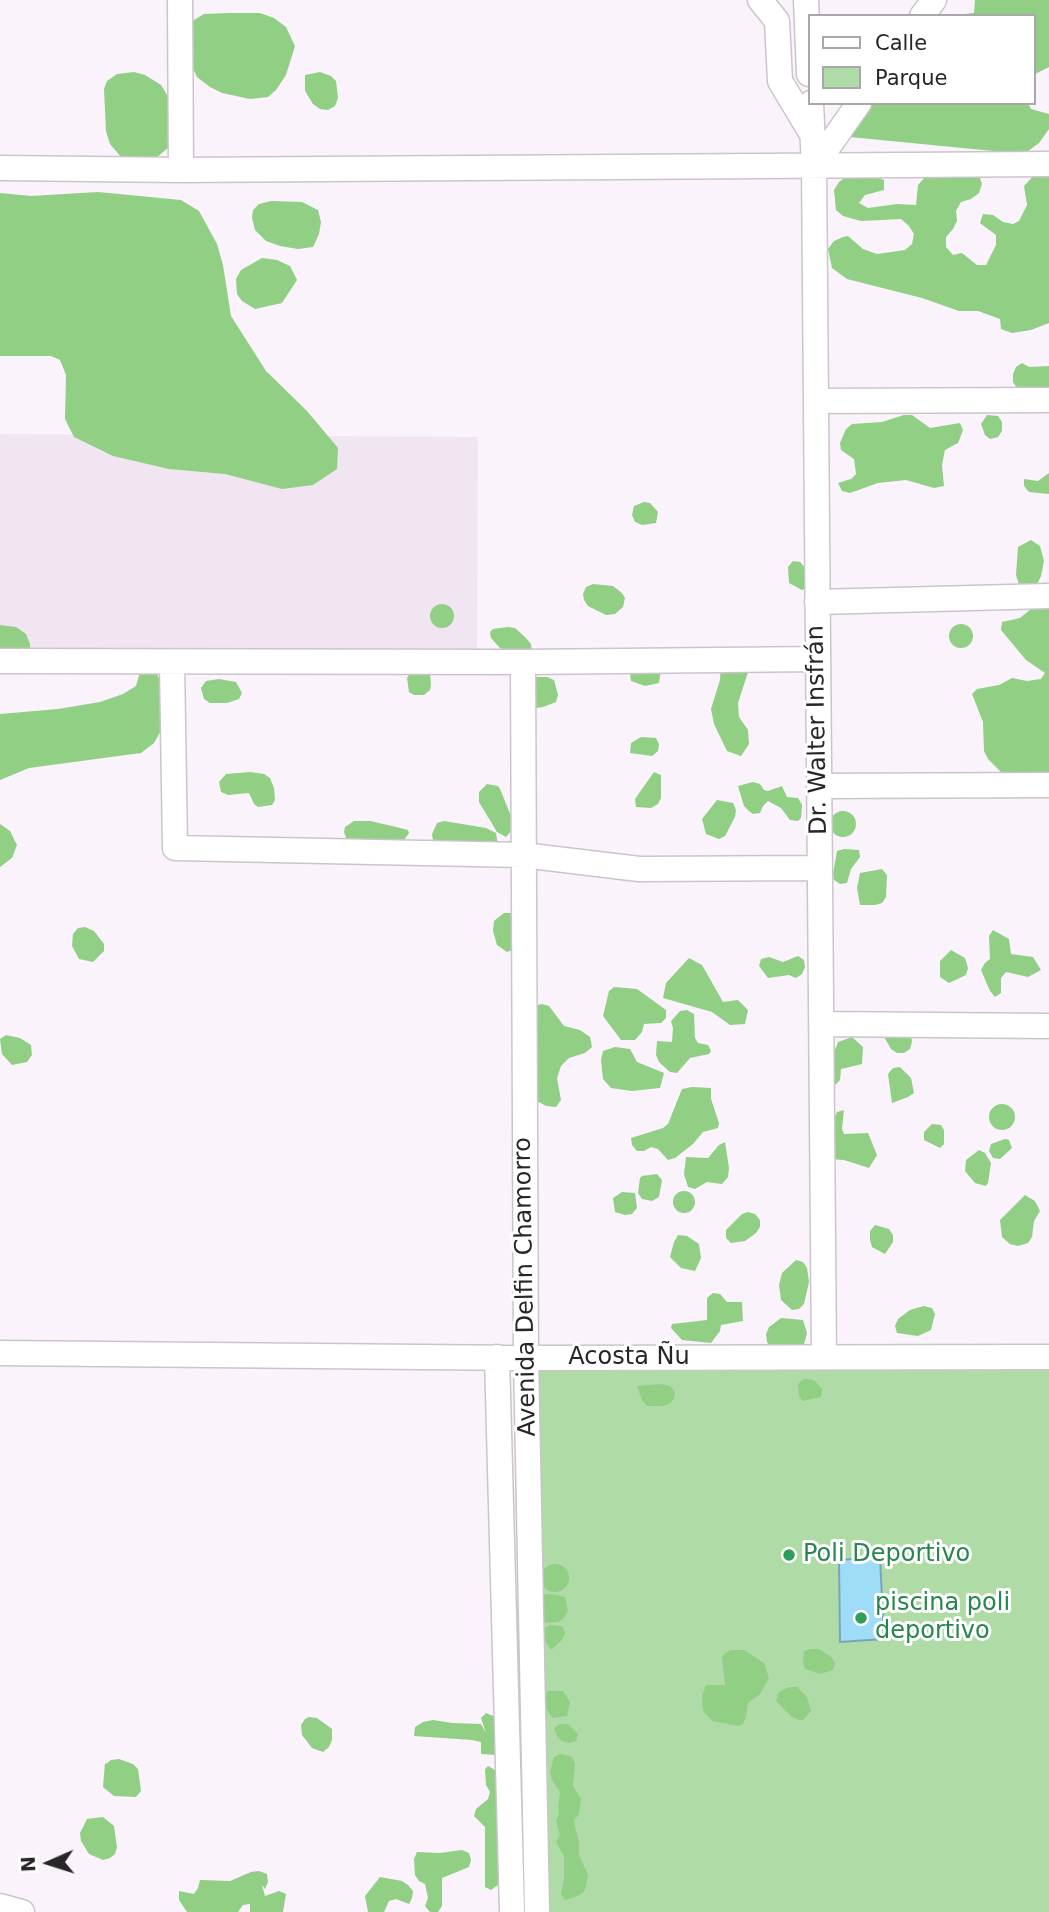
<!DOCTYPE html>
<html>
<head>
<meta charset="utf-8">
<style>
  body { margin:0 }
  #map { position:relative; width:1049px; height:1912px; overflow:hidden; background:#faf3fb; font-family:"DejaVu Sans",sans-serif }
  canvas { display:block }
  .legend { position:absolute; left:808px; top:14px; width:228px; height:91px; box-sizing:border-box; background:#fff; border:2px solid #a9a8a9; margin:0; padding:9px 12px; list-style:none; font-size:21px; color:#272528 }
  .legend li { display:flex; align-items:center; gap:14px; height:35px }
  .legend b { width:35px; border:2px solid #a9a8a9 }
  .north { position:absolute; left:14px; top:1828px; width:70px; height:70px; -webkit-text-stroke:5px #fff; paint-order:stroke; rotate:267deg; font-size:19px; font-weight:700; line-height:28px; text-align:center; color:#272528 }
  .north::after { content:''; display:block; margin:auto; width:24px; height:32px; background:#272528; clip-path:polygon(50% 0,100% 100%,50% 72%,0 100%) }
</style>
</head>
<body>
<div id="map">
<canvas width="1049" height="1912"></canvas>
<ul class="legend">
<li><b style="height:9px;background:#fff"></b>Calle</li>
<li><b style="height:19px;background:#afdca6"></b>Parque</li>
</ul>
<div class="north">N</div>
</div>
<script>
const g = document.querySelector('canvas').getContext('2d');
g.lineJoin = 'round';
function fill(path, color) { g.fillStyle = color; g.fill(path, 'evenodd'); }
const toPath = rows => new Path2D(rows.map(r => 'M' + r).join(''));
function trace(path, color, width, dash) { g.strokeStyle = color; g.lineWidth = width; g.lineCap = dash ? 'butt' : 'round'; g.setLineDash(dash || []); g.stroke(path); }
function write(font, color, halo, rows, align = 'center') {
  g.font = font + ' "DejaVu Sans",sans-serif'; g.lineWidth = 6; g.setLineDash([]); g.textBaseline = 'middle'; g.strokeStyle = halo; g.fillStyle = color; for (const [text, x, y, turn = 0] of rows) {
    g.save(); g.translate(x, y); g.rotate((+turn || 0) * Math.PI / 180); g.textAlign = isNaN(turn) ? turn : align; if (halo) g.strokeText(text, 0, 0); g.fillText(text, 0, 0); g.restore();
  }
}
fill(toPath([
  [0,434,478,437,477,650,0,649]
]), '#f1e5f2');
fill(toPath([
  [526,1358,1049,1363,1049,1912,537,1912]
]), '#afdca6');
fill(toPath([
  [975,0,1049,0,1049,67,1033,75,1033,16,947,16,974,13],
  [229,13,260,13,274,18,286,27,295,46,286,75,276,90,268,97,250,99,222,93,210,87,197,77,189,60,188,29,194,20,204,14],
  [134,72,145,75,161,85,174,106,170,146,155,159,134,160,121,157,110,144,106,131,104,89,107,81,117,74],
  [320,72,331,76,336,81,338,98,335,106,328,110,320,109,313,104,305,91,305,75],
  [868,103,1028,103,1031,109,1049,114,1049,129,1039,143,1024,154,850,137],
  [1049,170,1049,323,1031,330,1012,333,1001,329,1000,319,978,311,959,311,922,298,847,279,832,268,828,249,834,241,843,237,848,236,863,249,877,254,905,250,912,244,914,234,909,226,901,219,861,221,843,216,836,210,834,190,839,182,847,176,866,173,884,180,884,190,865,195,859,203,868,208,897,204,916,205,918,185,927,175,979,175,982,184,979,193,971,199,961,202,956,211,957,221,953,229,946,237,946,247,953,255,962,253,977,265,986,265,996,245,996,235,980,223,983,214,993,215,1003,222,1013,224,1019,221,1027,205,1024,186,1037,172],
  [98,192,181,200,199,211,217,244,223,265,231,316,266,371,307,411,338,448,337,469,313,485,282,489,225,474,169,469,113,456,74,437,65,419,66,375,60,360,51,356,0,356,0,193,31,196],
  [271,201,302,202,318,210,321,222,319,234,313,247,298,249,280,246,266,241,255,230,252,218,253,210,259,204],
  [262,258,277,260,290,266,297,280,282,303,255,309,242,301,237,294,236,279,241,270],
  [1022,363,1029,367,1049,366,1049,391,1017,388,1013,382,1013,374,1016,367],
  [904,415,912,415,930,428,960,423,963,430,958,443,945,450,942,465,944,486,934,488,906,480,878,483,850,493,842,491,838,483,851,479,856,474,854,459,841,450,840,443,846,429,852,424,882,422],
  [987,415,998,416,1002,422,1002,431,998,437,990,439,985,435,981,424],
  [1049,473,1049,494,1029,492,1024,486,1024,479,1038,481],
  [644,502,650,503,658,512,656,523,642,525,635,522,632,515,634,506],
  [1031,540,1040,546,1044,561,1041,576,1035,589,1020,588,1016,575,1018,547],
  [793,561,800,562,810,573,808,587,802,590,789,583,788,567],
  [593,584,613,586,622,593,625,598,623,607,615,614,606,615,588,606,584,600,583,594,586,587],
  [1049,586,1049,795,1003,774,988,759,984,751,983,722,972,694,977,689,999,685,1012,678,1027,681,1041,679,1045,673,1026,660,1001,630,1002,622,1020,618,1031,609],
  '430 616a12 12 0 1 1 24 0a12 12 0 1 1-24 0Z',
  '949 636a12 12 0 1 1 24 0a12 12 0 1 1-24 0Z',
  [0,625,16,627,26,634,30,644,30,654,0,672],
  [508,627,515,628,525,637,531,644,532,655,511,655,500,648,491,638,490,632,493,629],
  [751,663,738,703,739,717,748,730,749,744,741,756,727,751,714,724,711,709,720,680,721,665],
  [629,667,661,669,659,683,645,686,631,681],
  [140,672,156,672,163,687,163,727,154,743,141,753,29,768,0,780,0,714,58,709,100,702,123,694,136,686],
  [411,672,430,674,431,685,430,690,424,695,414,695,409,692,407,678],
  [532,677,547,677,554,680,558,695,556,702,543,707,536,708,529,703],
  [219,679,236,682,242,693,239,699,227,703,210,703,204,699,201,688,206,681],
  [641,737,656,738,659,744,658,751,652,756,630,753,631,743],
  [250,772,264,774,270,778,274,788,275,800,272,805,258,807,254,804,249,793,228,795,221,792,219,782,226,774],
  [654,772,661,775,661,798,658,804,651,808,636,807,635,799],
  [753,782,760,784,764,790,768,791,782,786,787,797,798,798,802,805,801,818,798,821,790,820,781,808,768,801,763,806,760,813,753,814,749,811,744,806,738,786],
  [487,784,498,786,500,789,513,821,512,830,506,837,497,832,479,802,479,792],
  [717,800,733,803,736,810,735,817,725,836,719,839,706,834,702,819],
  '830 824a13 13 0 1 1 26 0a13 13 0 1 1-26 0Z',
  [354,821,370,821,392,826,408,830,409,833,404,840,348,843,344,832,345,827],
  [444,821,486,828,496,833,498,845,445,847,433,840,432,834,437,823],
  [0,824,10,831,17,845,12,858,0,867],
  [844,849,859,850,860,857,851,869,847,883,840,884,834,880,833,874,837,851],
  [882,869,887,875,886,897,882,903,875,905,860,905,857,888,860,873],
  [504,913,511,913,516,919,512,950,507,952,497,945,493,931,494,921],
  [85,927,94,931,104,944,104,951,93,962,79,959,72,946,73,934,78,928],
  [993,930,1009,939,1011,954,1033,957,1041,970,1028,977,1006,972,1001,978,1001,993,995,997,990,991,981,970,985,963,990,959,989,936],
  [951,950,965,958,968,968,966,975,949,983,940,977,940,961],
  [798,956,804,960,805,967,802,974,796,978,789,975,768,978,759,966,761,959,769,957,783,962],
  [689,958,702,965,723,1002,738,1000,748,1010,745,1024,730,1025,712,1012,663,998,666,983],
  [614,987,637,989,666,1010,666,1018,661,1023,644,1024,642,1032,635,1040,621,1040,603,1016,609,991],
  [542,1004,549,1006,564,1026,580,1030,590,1037,592,1047,585,1053,569,1058,561,1066,557,1078,561,1100,556,1107,546,1106,537,1101,535,1014,538,1005],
  [687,1010,694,1014,695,1038,698,1043,708,1045,711,1051,709,1054,690,1058,677,1073,670,1072,659,1062,656,1055,657,1041,672,1042,673,1028,671,1021,680,1011],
  [6,1035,20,1038,31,1045,32,1055,27,1062,12,1065,2,1054,0,1039],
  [883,1035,911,1035,912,1042,910,1049,904,1053,897,1053,891,1049],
  [852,1037,863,1047,862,1064,841,1069,840,1080,834,1086,829,1081,835,1050,838,1042],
  [615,1047,630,1049,637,1062,664,1073,660,1088,632,1091,611,1088,603,1079,601,1060,603,1051],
  [900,1067,911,1078,914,1093,908,1097,892,1103,888,1074,893,1068],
  [692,1087,711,1088,711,1099,719,1123,718,1128,703,1132,693,1144,675,1158,668,1160,658,1149,651,1147,644,1151,637,1151,632,1145,631,1138,663,1128,668,1124,682,1089],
  '989 1117a13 13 0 1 1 26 0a13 13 0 1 1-26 0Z',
  [844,1110,842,1129,844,1134,868,1133,877,1155,869,1168,844,1160,831,1159,834,1119,837,1112],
  [932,1124,941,1125,944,1130,944,1144,940,1148,924,1140,924,1132],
  [1005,1139,1009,1140,1012,1148,1000,1159,993,1158,989,1151,991,1144],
  [725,1142,729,1168,728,1177,722,1184,707,1182,695,1189,688,1187,684,1174,686,1157,708,1158,719,1145],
  [979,1150,985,1153,991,1163,988,1183,986,1186,975,1183,965,1171,966,1160],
  [657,1174,662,1180,659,1197,652,1201,642,1199,638,1193,640,1178,642,1176],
  '673 1202a11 11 0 1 1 22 0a11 11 0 1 1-22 0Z',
  [622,1192,635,1193,637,1208,632,1214,625,1215,615,1212,613,1198],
  [1025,1195,1035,1201,1040,1211,1034,1221,1032,1237,1028,1243,1018,1246,1010,1244,1002,1237,1000,1220],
  [748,1212,755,1214,760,1220,760,1227,756,1233,745,1241,731,1243,726,1238,726,1230,742,1214],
  [875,1225,889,1229,893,1235,893,1242,885,1254,872,1247,870,1240,870,1231],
  [678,1235,687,1236,699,1244,701,1258,695,1271,681,1268,670,1257,674,1242],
  [796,1260,803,1262,807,1268,809,1282,804,1304,799,1309,792,1310,781,1300,779,1285,782,1273],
  [713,1293,720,1294,727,1302,742,1302,743,1321,721,1325,720,1331,711,1343,682,1340,671,1328,672,1324,707,1320,707,1298],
  [924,1306,932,1308,935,1314,931,1330,918,1336,897,1333,895,1326,898,1319,910,1310],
  [781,1318,803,1320,807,1333,803,1348,771,1348,767,1342,766,1334,769,1327],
  [803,1379,814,1380,822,1389,821,1397,803,1401,799,1396,798,1384],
  [662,1384,670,1386,675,1392,674,1399,669,1404,662,1406,647,1406,642,1400,637,1386],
  '541 1578a14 14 0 1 1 28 0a14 14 0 1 1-28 0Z',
  [551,1594,565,1597,568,1611,564,1618,558,1622,544,1623,538,1618,540,1595],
  [550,1625,562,1626,565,1633,562,1640,551,1650,542,1637,542,1630],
  [811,1649,819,1649,831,1657,835,1663,833,1670,820,1674,805,1669,803,1662,804,1651],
  [731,1650,744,1650,764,1663,769,1678,760,1694,748,1703,746,1717,743,1724,739,1726,712,1721,704,1712,702,1705,702,1696,706,1685,725,1685,722,1657,724,1654],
  [797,1687,807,1697,811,1711,803,1720,799,1720,792,1717,776,1701,779,1692,789,1687],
  [547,1691,563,1691,570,1702,567,1716,553,1718,544,1706],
  [486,1713,498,1718,496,1755,481,1754,481,1742,472,1740,414,1736,415,1727,423,1722,433,1720,452,1723,481,1724,486,1733,481,1718],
  [309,1717,317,1718,332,1729,332,1740,329,1747,323,1752,312,1748,302,1735,301,1725,305,1719],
  [560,1724,568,1724,578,1734,576,1741,569,1743,562,1741,557,1736,554,1728],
  [561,1754,572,1757,575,1764,573,1786,581,1799,579,1814,574,1820,575,1827,579,1841,579,1855,588,1875,585,1890,580,1895,565,1900,561,1894,564,1879,564,1856,556,1842,560,1835,556,1821,559,1814,558,1807,560,1792,552,1780,550,1772,554,1757],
  [119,1759,133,1764,138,1769,141,1791,136,1797,114,1796,103,1787,105,1763,106,1764,111,1760],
  [488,1766,495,1770,507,1797,500,1878,498,1885,491,1890,485,1887,485,1827,474,1816,476,1809,488,1799,490,1792,486,1785,485,1769],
  [103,1817,114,1826,117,1847,115,1854,110,1858,103,1860,89,1854,81,1841,80,1833,87,1819],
  [462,1850,469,1853,471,1860,469,1867,442,1878,442,1906,438,1912,430,1912,425,1906,428,1898,425,1884,419,1881,415,1875,414,1859,417,1852,440,1853],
  [259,1871,267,1874,268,1882,265,1889,262,1885,265,1896,279,1891,286,1894,283,1912,250,1912,250,1904,243,1905,238,1912,187,1912,179,1900,179,1891,194,1894,198,1888,200,1880,230,1881,251,1872],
  [380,1877,402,1881,408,1885,413,1891,412,1898,409,1904,396,1899,389,1901,384,1912,368,1912,365,1896]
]), '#90cf84');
const water = toPath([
  [880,1557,884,1639,840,1642,839,1560,880,1557]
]);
fill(water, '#9edcf7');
trace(water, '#7aa5b9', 2);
const minor = toPath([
  [180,0,181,170],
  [760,0,777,21,780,81,810,131],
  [806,0,809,74],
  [922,16,934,0],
  [811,103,814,167,824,1357],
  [814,167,859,103],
  [0,168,181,170,1049,164],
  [816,401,1049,400],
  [817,602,1049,596],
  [0,661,523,662,818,659],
  [172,662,175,848,523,855,639,869,820,868],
  [523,662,526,1358,537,1912],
  [819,786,1049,785],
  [822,1024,1049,1026],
  [0,1353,526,1358,1049,1357],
  [497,1357,512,1912],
  [0,1906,22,1912]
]);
trace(minor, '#cbc5cb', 27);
trace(minor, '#fff', 24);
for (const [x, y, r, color] of [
  [789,1555,7,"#2e9e5b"],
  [861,1618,7,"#2e9e5b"]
]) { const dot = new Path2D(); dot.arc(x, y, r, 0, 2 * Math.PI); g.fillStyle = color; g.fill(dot); trace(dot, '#fff', 2.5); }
write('24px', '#272528', '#fff', [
  ["Dr. Walter Insfrán",818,730,-91],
  ["Avenida Delfin Chamorro",526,1287,-91],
  ["Acosta Ñu",629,1358]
]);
write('24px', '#27864d', '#fff', [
  ["Poli Deportivo",803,1555],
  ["piscina poli",875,1604],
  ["deportivo",875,1632]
], 'left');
</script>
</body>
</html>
